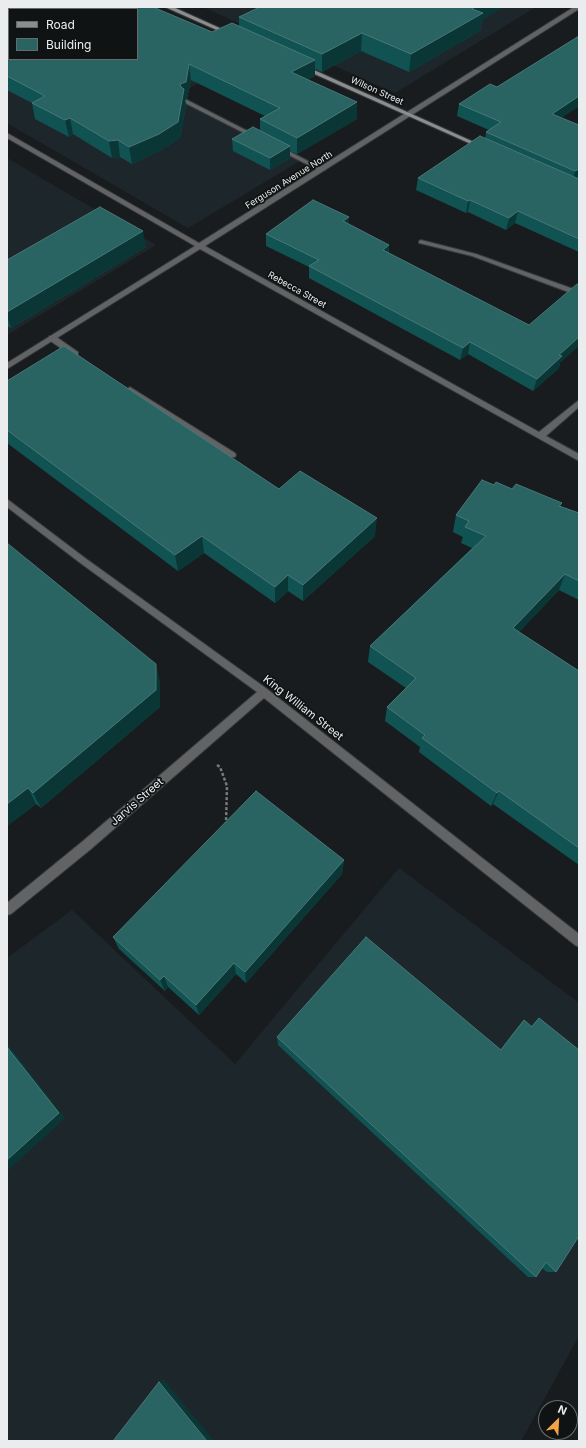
<!DOCTYPE html>
<html>
<head>
<meta charset="utf-8">
<style>
  body { margin:0 }
  #map { position:relative; width:586px; height:1448px; overflow:hidden; background:#191c1e; font-family:Inter,sans-serif }
  canvas { display:block }
  .frame { position:absolute; inset:0; border:8px solid #eaeced; pointer-events:none }
  .legend { position:absolute; left:8px; top:8px; width:130px; height:52px; box-sizing:border-box; background:#101314; border:1px solid #676a6b; margin:0; padding:5px 7px; list-style:none; font-size:12px; color:#eaeced }
  .legend li { display:flex; align-items:center; gap:8px; height:20px }
  .legend b { width:20px; border:1px solid #676a6b }
  .north { position:absolute; left:538px; top:1400px; width:40px; height:40px; box-sizing:border-box; background:#101314; border:1px solid #676a6b; border-radius:50%; rotate:24deg; font-size:11px; font-weight:700; line-height:16px; text-align:center; color:#eaeced }
  .north::after { content:''; display:block; margin:auto; width:14px; height:18px; background:#f4a344; clip-path:polygon(50% 0,100% 100%,50% 72%,0 100%) }
</style>
</head>
<body>
<div id="map">
<canvas width="586" height="1448"></canvas>
<div class="frame"></div>
<ul class="legend">
<li><b style="height:5px;background:#8b8d8f"></b>Road</li>
<li><b style="height:11px;background:#296362"></b>Building</li>
</ul>
<div class="north">N</div>
</div>
<script>
const g = document.querySelector('canvas').getContext('2d');
g.lineJoin = 'round';
function fill(path, color) { g.fillStyle = color; g.fill(path, 'evenodd'); }
const toPath = rows => new Path2D(rows.map(r => 'M' + r).join(''));
function trace(path, color, width, dash) { g.strokeStyle = color; g.lineWidth = width; g.lineCap = dash ? 'butt' : 'round'; g.setLineDash(dash || []); g.stroke(path); }
function write(font, color, halo, rows, align = 'center') {
  g.font = font + ' Inter,sans-serif'; g.lineWidth = 3.5; g.setLineDash([]); g.textBaseline = 'middle'; g.strokeStyle = halo; g.fillStyle = color; for (const [text, x, y, turn = 0] of rows) {
    g.save(); g.translate(x, y); g.rotate((+turn || 0) * Math.PI / 180); g.textAlign = isNaN(turn) ? turn : align; if (halo) g.strokeText(text, 0, 0); g.fillText(text, 0, 0); g.restore();
  }
}
fill(toPath([
  [7,7,9,9,9,59,240,58,178,95,305,158,188,228,7,123],
  [203,7,536,7,395,93],
  [7,158,156,245,7,335],
  [399,868,579,1003,579,1336,521,1441,7,1441,7,958,72,910,235,1064]
]), '#1d272b');
const service = toPath([
  [183,100,187,100,259,137,254,138,183,102,183,100],
  [277,147,281,147,325,170,320,171,277,149,277,147],
  [421,240,476,254,579,291,579,296,472,256,419,243,419,241,421,240],
  [49,336,55,336,78,352,78,356,72,356,49,340,49,336],
  [130,387,235,453,236,455,235,457,229,457,127,392,126,390,130,387]
]);
const minor = toPath([
  [574,7,579,7,579,9,205,246,539,432,579,400,579,407,546,436,579,454,579,461,200,249,7,369,7,363,195,246,7,138,7,133,199,243,574,7],
  [7,499,85,558,267,689,579,934,579,947,575,945,264,698,91,849,11,914,7,915,7,903,83,841,257,692,79,562,7,507,7,499]
]);
const secondary = toPath([
  [165,7,173,7,233,34,228,35,165,7],
  [301,66,305,66,485,147,480,148,301,68,301,66]
]);
trace(service, '#36393b', 2);
trace(minor, '#36393b', 2);
trace(secondary, '#36393b', 2);
trace(toPath([
  [217,765,220,767,227,786,226,823]
]), '#787a7c', 2.5, [3, 2]);
fill(service, '#626365');
fill(minor, '#626365');
fill(secondary, '#8b8d8f');
fill(toPath([
  [7,7,212,32,239,26,239,17,482,20,480,31,409,72,361,51,322,72,315,69,315,76,307,80,357,102,357,119,297,154,290,151,290,158,270,170,233,151,232,139,260,131,260,119,265,116,191,80,187,99,185,99,186,105,180,138,161,150,132,164,120,157,112,158,73,134,69,137,35,119,32,103,7,90],
  [579,36,579,106,561,118,579,125,579,252,515,223,506,230,468,212,466,213,416,190,418,178,485,139,486,132,489,130,457,116,459,104,497,87],
  [348,224,389,245,389,253,560,363,559,368,533,391,468,354,460,360,309,278,309,267,266,246,266,234],
  [146,247,11,328,7,326,7,260],
  [7,381,279,489,375,536,303,601,288,591,275,603,204,553,178,571,7,443],
  [494,485,512,489,562,503,560,507,579,513,579,600,559,590,519,632,579,671,579,865,493,804,491,806,419,752,420,747,385,721,387,707,406,688,368,662,370,646,472,548,461,543,463,537,453,532,456,515],
  [7,543,160,682,160,707,41,808,36,804,7,826],
  [344,860,342,874,246,983,236,974,199,1015,168,987,165,991,119,949,113,937],
  [539,1018,556,1272,547,1272,542,1268,536,1277,528,1277,278,1045,277,1037,500,1050,517,1028,524,1020,531,1026]
]), '#115352');
fill(toPath([
  [475,7,504,7,482,20,480,31,409,72,411,54],
  [362,33,361,51,322,72,322,54],
  [315,60,315,76,291,89,291,72],
  [189,64,191,80,187,99,185,99,186,105,180,138,161,150,132,164,129,147],
  [579,96,579,106,549,126,552,114],
  [357,102,357,119,297,154,297,138],
  [70,118,73,134,69,137,65,120],
  [118,140,120,157,112,158,109,141],
  [290,146,290,158,270,170,270,158],
  [579,169,579,180,572,183,575,171],
  [470,200,468,212,466,213,468,201],
  [518,211,515,223,506,230,509,218],
  [349,217,348,228,343,221],
  [143,231,146,247,11,328,7,316,7,312],
  [389,245,388,257,383,250],
  [579,337,579,346,560,363,559,368,533,391,537,379,559,355],
  [470,342,468,354,460,360,463,348],
  [377,518,375,536,303,601,303,585],
  [202,536,204,553,178,571,175,555],
  [565,574,559,590,508,644,513,628],
  [288,575,288,591,275,603,275,587],
  [156,664,160,682,160,707,41,808,33,793],
  [28,788,36,804,7,826,7,804],
  [499,791,493,804,491,806,497,793],
  [344,860,342,874,246,983,245,972],
  [234,963,236,974,199,1015,196,1005],
  [164,976,168,987,165,991,160,980],
  [7,1043,65,1118,7,1171],
  [163,1379,214,1441,207,1441,159,1382]
]), '#0b3636');
const building = toPath([
  [7,7,153,7,212,32,232,23,315,60,291,72,357,102,297,138,260,119,280,108,189,64,186,82,180,84,181,87,184,89,178,122,159,134,129,147,118,140,109,141,70,118,65,120,32,103,45,96,7,76,7,7],
  [9,9,137,9,137,59,9,59,9,9],
  [260,7,475,7,472,9,483,13,411,54,362,33,322,54,239,17,260,7],
  [579,36,579,96,552,114,579,125,579,169,575,171,486,132,501,122,459,104,490,84,497,87,579,36],
  [253,127,290,146,270,158,232,139,253,127],
  [480,136,579,179,579,239,518,211,509,218,470,200,468,201,418,178,480,136],
  [313,200,349,217,343,221,389,245,383,250,529,325,577,284,579,284,579,337,559,355,562,356,537,379,470,342,463,348,309,266,319,260,266,234,313,200],
  [100,207,143,231,7,312,7,260,100,207],
  [64,346,279,489,300,471,377,518,303,585,288,575,275,587,202,536,175,555,7,430,7,381,64,346],
  [482,480,494,485,496,482,512,489,516,484,562,503,559,506,579,513,579,581,565,574,513,628,579,671,579,848,499,791,497,793,422,738,425,735,387,707,416,678,370,646,486,536,465,527,469,521,456,515,482,480],
  [7,543,156,664,156,690,33,793,28,788,7,804,7,543],
  [256,791,344,860,245,972,234,963,196,1005,164,976,160,980,113,937,256,791],
  [366,937,501,1050,524,1020,532,1027,539,1018,579,1050,579,1236,556,1272,546,1262,536,1277,277,1037,366,937],
  [7,1047,59,1113,7,1160,7,1047],
  [159,1382,207,1441,113,1441,159,1382]
]);
fill(building, '#296362');
trace(building, '#477878', 1);
write('9px', '#eaeced', '#101314', [
  ["Wilson Street",377,91,24],
  ["Ferguson Avenue North",289,180,-32],
  ["Rebecca Street",297,290,29]
]);
write('11px', '#eaeced', '#101314', [
  ["King William Street",303,708,38],
  ["Jarvis Street",137,802,-41]
]);
</script>
</body>
</html>
